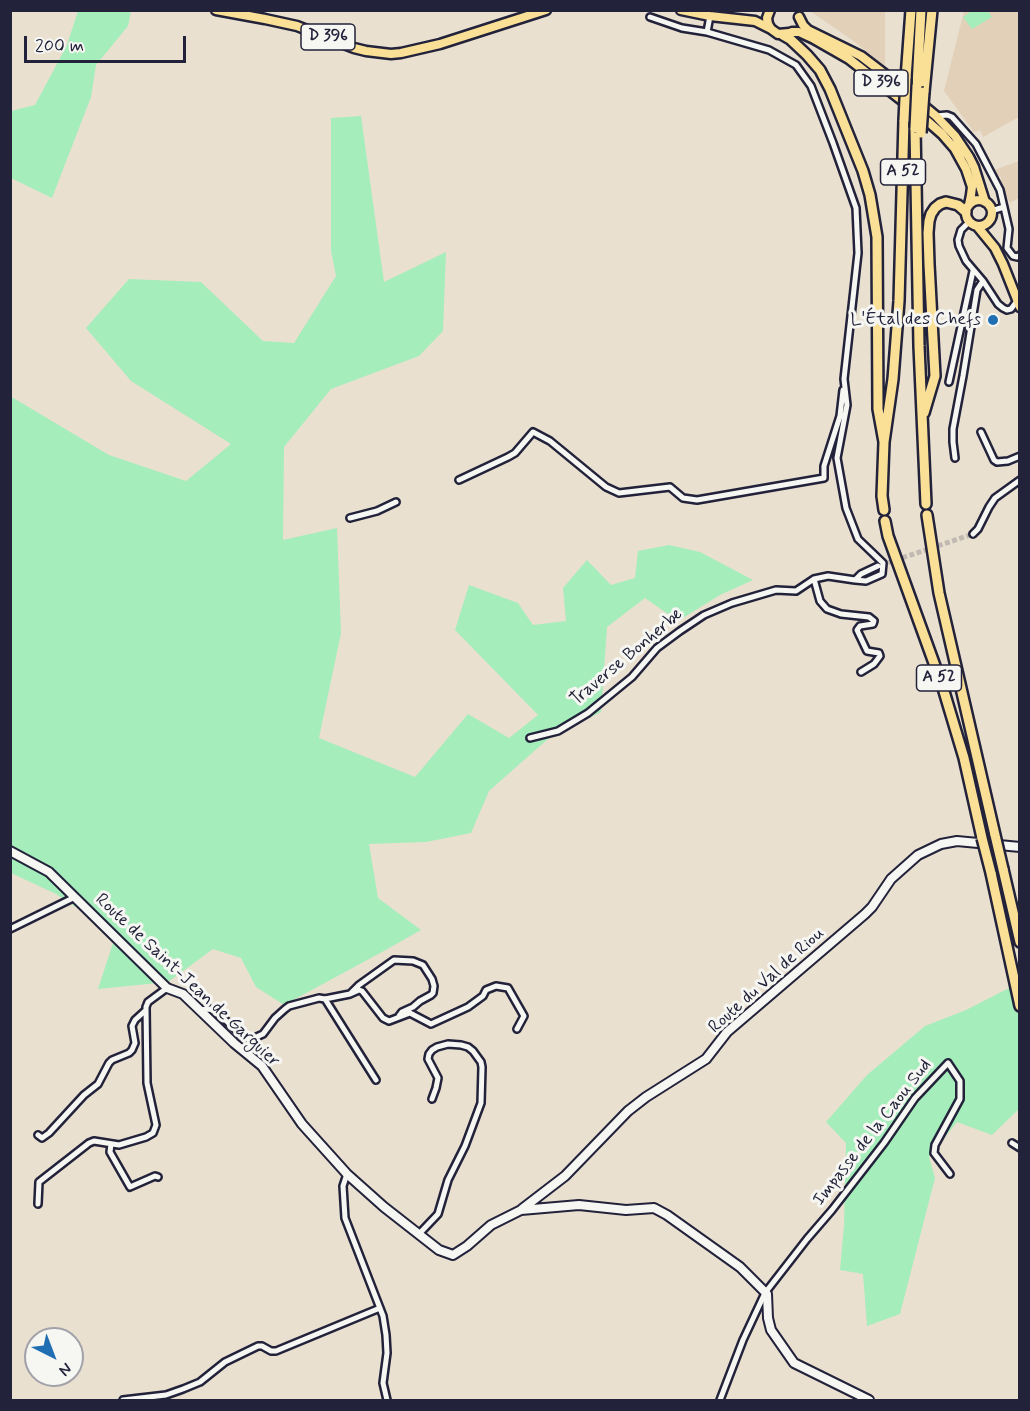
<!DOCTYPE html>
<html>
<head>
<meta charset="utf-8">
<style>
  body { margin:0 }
  #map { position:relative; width:1030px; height:1411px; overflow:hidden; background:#eae0d0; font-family:Mynerve,sans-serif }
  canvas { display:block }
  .frame { position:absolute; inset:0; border:12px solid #22223b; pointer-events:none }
  .north { position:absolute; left:24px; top:1327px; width:60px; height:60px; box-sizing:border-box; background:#f6f6f2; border:2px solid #a1a1a9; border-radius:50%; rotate:138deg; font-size:16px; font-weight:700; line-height:24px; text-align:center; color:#22223b }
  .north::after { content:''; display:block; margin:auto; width:21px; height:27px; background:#1f6fb2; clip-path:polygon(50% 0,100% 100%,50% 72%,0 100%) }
  .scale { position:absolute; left:24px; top:36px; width:162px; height:27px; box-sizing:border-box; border:3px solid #22223b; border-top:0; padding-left:8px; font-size:18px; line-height:21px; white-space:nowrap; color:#22223b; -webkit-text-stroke:4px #f6f6f2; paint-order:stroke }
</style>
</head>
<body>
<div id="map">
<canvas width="1030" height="1411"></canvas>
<div class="frame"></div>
<div class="north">N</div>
<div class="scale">200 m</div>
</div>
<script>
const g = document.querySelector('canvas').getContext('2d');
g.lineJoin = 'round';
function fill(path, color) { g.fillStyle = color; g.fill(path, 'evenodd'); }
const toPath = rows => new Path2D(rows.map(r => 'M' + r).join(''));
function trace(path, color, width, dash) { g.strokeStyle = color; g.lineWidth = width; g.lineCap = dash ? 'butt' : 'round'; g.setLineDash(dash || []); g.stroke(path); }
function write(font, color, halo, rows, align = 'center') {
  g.font = font + ' Mynerve,sans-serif'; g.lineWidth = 6; g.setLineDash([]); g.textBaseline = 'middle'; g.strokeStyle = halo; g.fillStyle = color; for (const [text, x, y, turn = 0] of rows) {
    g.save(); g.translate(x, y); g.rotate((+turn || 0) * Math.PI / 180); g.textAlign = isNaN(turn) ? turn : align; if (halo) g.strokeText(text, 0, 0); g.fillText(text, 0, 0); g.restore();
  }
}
fill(toPath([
  [810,11,885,11,885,66,852,40],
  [964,11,1019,11,1019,117,983,137,980,130,974,132,944,91],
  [1019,161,1019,198,1010,203,1001,186,1001,177,995,173,994,170]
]), '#e2d0b9');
fill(toPath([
  [973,10,988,11,992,17,972,29,963,17],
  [78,11,131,11,128,26,96,65,91,97,52,198,11,178,11,111,35,105,67,45],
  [361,116,384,282,446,252,443,331,419,356,331,389,284,447,283,540,337,528,341,633,319,738,415,777,468,714,509,738,538,715,455,630,469,585,518,603,533,625,566,621,563,588,587,560,611,585,635,578,638,551,669,545,700,552,753,580,720,595,678,621,645,598,607,627,601,712,548,739,489,791,471,833,426,842,369,844,378,898,421,930,382,952,284,1005,256,987,241,958,213,949,168,982,98,989,116,934,56,894,11,873,10,396,109,455,186,481,231,444,131,381,86,328,129,279,201,282,263,341,294,343,336,276,331,251,331,118],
  [1019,985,1019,1109,992,1135,957,1122,929,1157,935,1178,900,1314,867,1326,863,1274,840,1270,844,1225,846,1143,826,1122,867,1075,925,1026,966,1010,1011,987]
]), '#a5edba');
trace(toPath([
  [881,565,973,534]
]), '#c2bab2', 5, [5, 2.5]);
const street = toPath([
  [710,16,707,32,769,50,796,65,811,86,833,143,856,208,858,253,844,379,847,405,837,458,846,508,858,539,883,563,882,574,866,581,855,580],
  [650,17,682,28,707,32],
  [936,116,947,115,952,117,976,144,1000,190,1009,229,1007,248,1013,256,1017,257,1020,255],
  [991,211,1004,207],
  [969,222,961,230,958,240,959,246,966,261,983,281,998,304,1003,308,1007,310,1011,309,1017,301],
  [949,382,973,271],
  [981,432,994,460,997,462,1008,461,1020,456],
  [955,458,953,442,953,429,963,376,977,290,983,281],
  [459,480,508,457,515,453,533,432,550,441,606,487,619,493,670,487,683,498,697,500,824,478,824,466,840,416,843,390],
  [350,518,377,511,396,502],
  [973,534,978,529,989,507,995,498,1020,480],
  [814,579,820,601,827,609,841,614,869,617,874,621,873,624,860,626,857,630,867,651,879,653,880,656,874,664,861,672],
  [530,738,558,731,588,713,632,677,657,648,680,631,704,615,732,603,776,590,796,591,814,579,828,576,855,580,861,574,878,566],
  [10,929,75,897],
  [351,993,359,985,394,960,413,961,423,965,432,979,434,986,433,993,431,995,420,1001,413,1007,402,1012,399,1016],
  [325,999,376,1080],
  [200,1010,208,1009,214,1010,243,1036,252,1039,263,1034,275,1018,285,1009,289,1006,319,998,325,999,350,994,359,990,362,991,383,1018,389,1021,410,1013,431,1024,468,1007,483,996,486,990,496,986,508,988,524,1016,517,1029],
  [38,1135,42,1138,49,1133,84,1095,98,1084,109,1063,112,1060,129,1053,132,1050,135,1043,132,1026,135,1020,146,1010],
  [1012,1143,1020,1148],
  [111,1144,110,1152,130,1187,155,1176,158,1177],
  [347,1174,343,1186,345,1218,383,1316,386,1335,387,1353,383,1383,387,1400],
  [38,1204,39,1182,89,1143,94,1141,119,1145,146,1137,153,1133,156,1125,147,1083,146,1007,148,1002,167,988],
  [419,1234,438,1214,448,1180,465,1146,481,1103,482,1067,481,1062,473,1051,468,1047,461,1045,448,1044,437,1047,432,1050,429,1054,428,1059,438,1078,436,1088,432,1099],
  [123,1400,166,1395,183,1389,200,1382,225,1362,258,1346,262,1346,271,1351,276,1351,380,1308],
  [720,1400,743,1340,765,1293,807,1239,832,1210,884,1143,915,1098,948,1063,960,1081,960,1099,935,1145,934,1153,950,1174]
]);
const secondary = toPath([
  [10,851,49,872,167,988,183,994,234,1043,262,1066,302,1124,347,1174,384,1207,439,1250,453,1255,467,1246,491,1225,521,1210,579,1205,626,1210,654,1208,667,1215,740,1267,767,1294,768,1318,771,1330,794,1363,869,1400],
  [522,1209,565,1176,628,1111,646,1097,706,1059,727,1032,865,914,872,907,891,879,918,855,941,844,957,841,1020,847]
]);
const primary = toPath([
  [216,10,265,19,297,26,354,48,366,51,391,54,401,53,440,44,546,10],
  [681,10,710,16,755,21,771,29],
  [770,10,767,18,768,24,771,29,778,34,789,33],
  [799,17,803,25,808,30,861,56,895,82,936,116,955,136,969,157,974,167,985,202],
  [792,32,799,32,814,39,849,59,917,112,942,134,955,149,966,169,972,187,971,195,969,205],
  '966 213a13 13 0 1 1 26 0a13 13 0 1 1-26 0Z',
  [977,226,995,248,1003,264,1020,307]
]);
const highway = toPath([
  [783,35,790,39,807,55,820,70,830,89,863,171,870,195,877,237,878,409,884,442],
  [906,78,911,10],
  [917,86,921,10],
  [924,92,932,10],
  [915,128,919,346,926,504],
  [924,413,935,376,929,264,928,233,929,221,931,214,935,208,940,204,946,202,958,205,966,212],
  [884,510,882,496,884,442,893,379,899,301,904,120],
  [927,515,939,593,995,835],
  [885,521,888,536,943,688,964,758,982,838],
  [1003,869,1020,942],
  [991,873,1020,1006]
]);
trace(street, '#22223b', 10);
trace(secondary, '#22223b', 12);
trace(primary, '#22223b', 13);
trace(highway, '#22223b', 14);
trace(street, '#f6f6f2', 5);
trace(secondary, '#f6f6f2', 8);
trace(primary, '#fadf96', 8);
trace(highway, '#fadf96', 9);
const highwayBridge = toPath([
  [904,120,906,78],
  [915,128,917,86],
  [921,133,924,92],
  [995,835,1003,869],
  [982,838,991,873]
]);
trace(highwayBridge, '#22223b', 14, []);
trace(highwayBridge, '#fadf96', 9);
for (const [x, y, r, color] of [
  [993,320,6,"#1f6fb2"]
]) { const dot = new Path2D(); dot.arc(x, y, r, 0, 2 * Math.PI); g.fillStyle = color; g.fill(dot); trace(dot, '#f6f6f2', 2); }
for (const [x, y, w] of [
  [328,37,54],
  [881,83,54],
  [903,172,45],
  [939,678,45]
]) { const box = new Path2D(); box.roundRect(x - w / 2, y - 13, w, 26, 4.5); g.fillStyle = '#f6f6f2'; g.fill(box); trace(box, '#22223b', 1.5); }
write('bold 16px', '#22223b', null, [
  ["D 396",328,37],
  ["D 396",881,83],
  ["A 52",903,172],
  ["A 52",939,678]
]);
write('18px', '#22223b', '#f6f6f2', [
  ["L'Étal des Chefs",981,320]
], 'right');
write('18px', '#22223b', '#f6f6f2', [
  ["Traverse Bonherbe",627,658,-40],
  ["Route de Saint-Jean de Garguier",187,981,43],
  ["Route du Val de Riou",767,981,-42],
  ["Impasse de la Caou Sud",873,1133,-52]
]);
</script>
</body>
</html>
